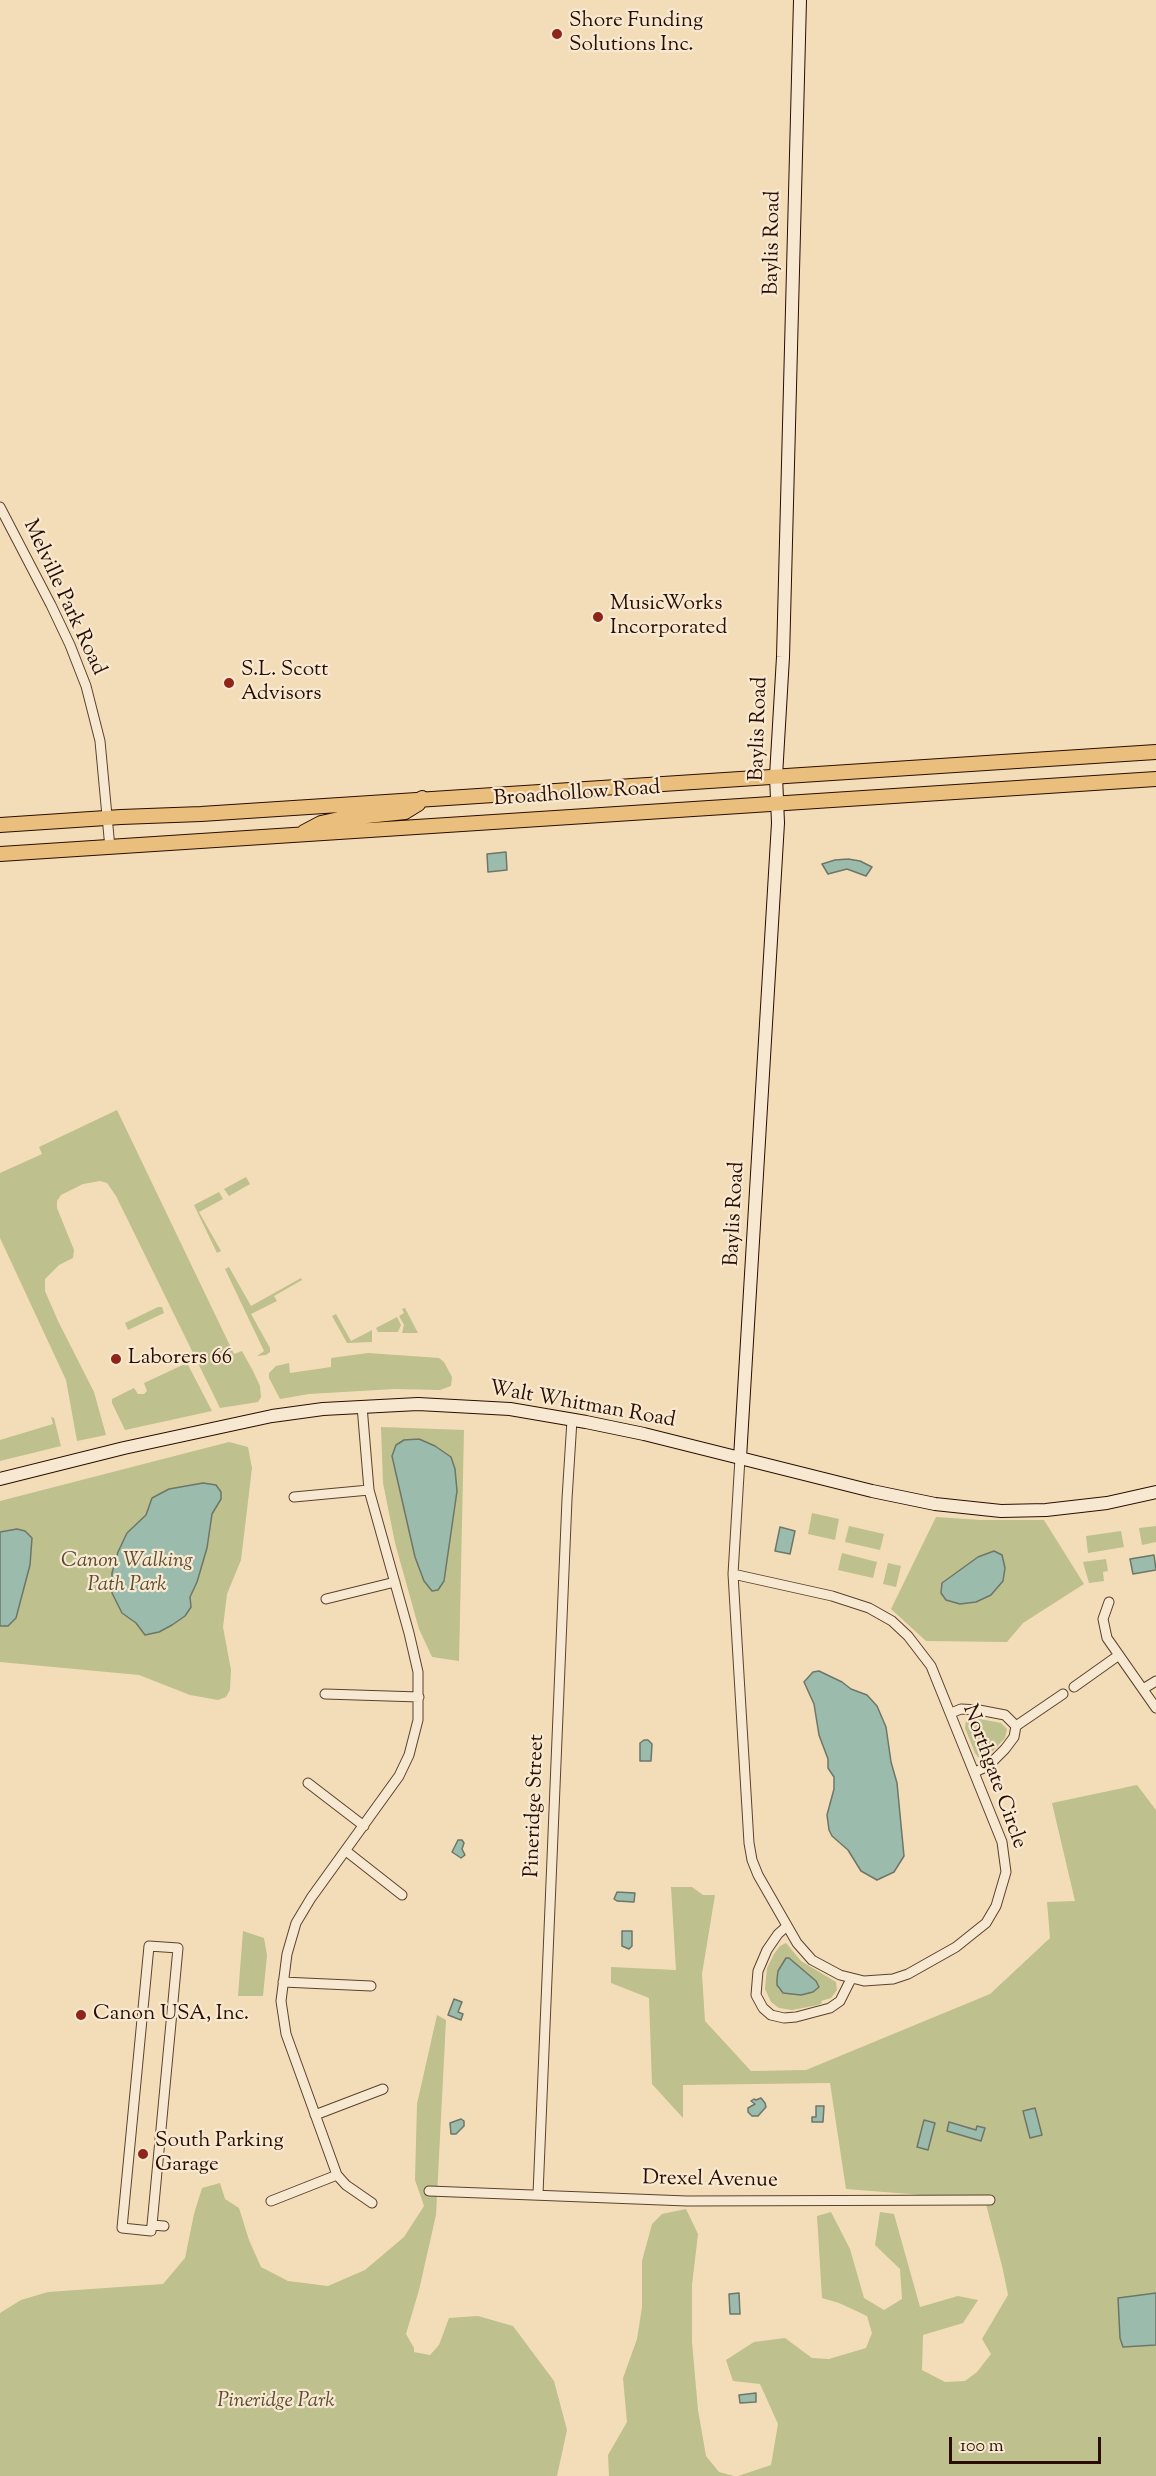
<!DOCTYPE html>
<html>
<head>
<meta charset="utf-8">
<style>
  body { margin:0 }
  #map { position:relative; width:1156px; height:2476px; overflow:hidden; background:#f3ddb8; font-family:"Sorts Mill Goudy",serif }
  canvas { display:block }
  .scale { position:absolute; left:949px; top:2437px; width:152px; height:27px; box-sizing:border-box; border:3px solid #2a0d00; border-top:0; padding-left:8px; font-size:18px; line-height:21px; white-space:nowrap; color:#2a0d00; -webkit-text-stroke:4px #f7e9d1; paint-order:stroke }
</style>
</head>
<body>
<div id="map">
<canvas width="1156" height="2476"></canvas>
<div class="scale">100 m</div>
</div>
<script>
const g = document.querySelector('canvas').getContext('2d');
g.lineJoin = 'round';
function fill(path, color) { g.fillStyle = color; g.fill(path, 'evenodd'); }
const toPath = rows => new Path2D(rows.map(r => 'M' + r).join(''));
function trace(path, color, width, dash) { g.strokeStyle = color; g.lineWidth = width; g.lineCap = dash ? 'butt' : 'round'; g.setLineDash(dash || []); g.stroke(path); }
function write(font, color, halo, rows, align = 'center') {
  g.font = font + ' "Sorts Mill Goudy",serif'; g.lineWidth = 4.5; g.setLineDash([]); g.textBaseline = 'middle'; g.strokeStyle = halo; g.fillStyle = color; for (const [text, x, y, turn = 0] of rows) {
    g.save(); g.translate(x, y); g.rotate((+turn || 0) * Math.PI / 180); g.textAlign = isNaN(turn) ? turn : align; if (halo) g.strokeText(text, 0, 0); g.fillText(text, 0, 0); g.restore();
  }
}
fill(toPath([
  [117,1110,234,1354,242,1351,253,1371,260,1386,261,1397,258,1402,220,1408,116,1196,107,1183,100,1181,83,1184,61,1195,57,1201,57,1208,74,1250,73,1258,59,1265,45,1279,45,1291,58,1321,94,1392,106,1435,77,1441,66,1380,0,1238,0,1173,42,1154,39,1147],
  [246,1177,250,1184,229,1196,224,1189],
  [219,1192,223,1199,199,1212,221,1251,217,1253,194,1205],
  [229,1267,251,1306,301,1278,302,1280,274,1296,277,1301,251,1314,270,1348,270,1352,266,1355,257,1356,264,1351,225,1269],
  [158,1307,162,1307,164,1313,128,1330,125,1323],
  [405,1308,418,1333,402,1333,404,1325,399,1316,404,1313,402,1309],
  [336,1314,351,1341,372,1330,372,1342,347,1343,332,1316],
  [397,1317,401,1325,398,1332,378,1332,376,1328],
  [368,1353,439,1358,444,1362,452,1377,451,1386,440,1390,394,1389,309,1394,280,1399,269,1378,269,1373,276,1366,289,1363,290,1373,331,1367,331,1358],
  [187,1363,212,1411,125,1430,112,1403,112,1399,134,1388,138,1394,144,1394,147,1391,144,1383],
  [51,1417,54,1418,61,1446,0,1461,0,1440,53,1424],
  [381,1427,464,1430,459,1661,432,1657,419,1629,395,1543,383,1483],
  [229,1442,248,1447,252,1468,241,1560,227,1594,223,1627,231,1670,230,1690,226,1697,218,1700,190,1695,139,1675,0,1662,0,1501],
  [812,1513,839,1519,835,1540,808,1534],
  [936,1517,981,1520,1044,1520,1084,1584,1023,1623,1007,1642,926,1641,891,1609],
  [849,1526,884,1534,880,1550,845,1542],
  [1156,1526,1156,1542,1142,1545,1139,1528],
  [1121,1531,1124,1547,1088,1553,1086,1536],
  [842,1553,877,1562,873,1578,838,1570],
  [1106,1559,1108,1571,1103,1572,1104,1581,1089,1583,1083,1562],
  [888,1563,901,1566,896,1587,883,1584],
  [970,1717,1001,1723,1007,1729,1005,1738,986,1758,978,1757,975,1753,965,1728,966,1720],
  [1137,1785,1156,1810,1156,2476,738,2476,771,2465,778,2424,760,2384,733,2381,726,2360,754,2342,785,2338,812,2358,829,2359,866,2348,872,2333,867,2316,839,2303,822,2298,817,2216,831,2212,850,2249,864,2298,884,2310,902,2299,900,2269,875,2245,880,2212,894,2214,920,2307,958,2296,978,2300,963,2323,923,2335,922,2370,945,2382,965,2381,977,2372,991,2354,982,2339,1008,2295,1003,2270,985,2200,846,2189,830,2083,683,2085,683,2118,652,2084,649,1998,611,1983,611,1967,676,1970,671,1887,692,1887,703,1895,715,1895,702,1974,705,2021,751,2071,806,2070,990,1994,1050,1938,1047,1902,1075,1901,1052,1803],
  [243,1931,264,1938,267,1955,263,1996,238,1996],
  [786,1943,801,1961,836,1982,837,1990,831,1998,821,2001,822,2003,818,2005,792,2010,779,2008,771,2002,765,1989,767,1968,774,1954,780,1946],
  [796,1965,816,1981,819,1987,779,1990,777,1979],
  [437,2015,446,2020,436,2215,419,2290,406,2334,414,2348,414,2352,430,2355,439,2345,449,2318,478,2316,513,2326,554,2381,567,2430,557,2476,0,2476,0,2313,21,2300,48,2292,163,2284,185,2258,194,2214,202,2188,220,2183,225,2199,239,2208,249,2240,261,2267,288,2281,328,2286,365,2270,404,2237,424,2206,415,2180,417,2104],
  [686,2209,698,2234,692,2285,692,2342,698,2410,706,2456,719,2472,734,2476,609,2476,608,2455,627,2422,623,2378,637,2339,642,2307,642,2261,652,2224,662,2214]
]), '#bec08d');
const water = toPath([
  [506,852,507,870,488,872,487,854,506,852],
  [848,859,860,861,872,867,866,876,847,869,828,874,822,864,835,860,848,859],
  [419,1439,435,1446,451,1457,455,1469,457,1491,444,1581,438,1590,432,1591,424,1581,415,1557,392,1456,396,1445,404,1440,419,1439],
  [203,1483,216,1485,221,1492,221,1499,212,1514,207,1548,197,1582,190,1597,191,1607,185,1616,172,1625,159,1632,145,1635,136,1623,122,1613,112,1593,112,1573,118,1552,127,1533,146,1515,152,1498,169,1489,203,1483],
  [780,1527,795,1531,790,1554,775,1551,780,1527],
  [17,1529,25,1531,32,1538,30,1565,16,1618,8,1626,0,1626,0,1532,17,1529],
  [994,1551,1002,1555,1005,1568,1003,1581,991,1595,976,1602,960,1604,946,1600,941,1593,942,1583,978,1557,994,1551],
  [1154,1555,1156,1570,1133,1574,1130,1559,1154,1555],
  [819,1671,842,1682,851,1689,867,1695,877,1706,886,1727,891,1762,897,1783,904,1856,894,1872,877,1880,861,1871,848,1850,832,1836,829,1830,827,1815,834,1789,834,1777,828,1768,828,1759,819,1735,814,1704,804,1682,813,1672,819,1671],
  [644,1740,648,1740,652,1744,651,1761,640,1761,640,1743,644,1740],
  [458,1840,462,1840,464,1843,462,1849,465,1855,461,1858,452,1852,458,1840],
  [617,1892,635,1893,634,1902,617,1901,614,1899,617,1892],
  [622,1931,632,1931,632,1946,629,1949,622,1946,622,1931],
  [786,1958,789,1958,816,1981,819,1987,813,1992,801,1995,783,1993,777,1985,777,1979,778,1971,786,1958],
  [454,1999,462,2002,458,2012,463,2014,461,2020,448,2015,454,1999],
  [761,2098,765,2103,766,2107,758,2116,752,2116,748,2112,748,2108,755,2104,751,2101,754,2099,756,2100,761,2098],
  [816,2106,824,2106,823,2122,812,2122,812,2117,816,2117,816,2106],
  [1035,2108,1042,2135,1030,2138,1023,2111,1035,2108],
  [461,2119,464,2121,464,2126,456,2134,451,2134,450,2123,461,2119],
  [924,2120,935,2123,928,2150,917,2147,924,2120],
  [949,2122,976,2130,977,2126,985,2128,981,2141,947,2131,949,2122],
  [739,2293,740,2314,730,2314,729,2294,739,2293],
  [1156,2293,1156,2345,1123,2347,1120,2338,1118,2298,1156,2293],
  [756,2393,756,2402,740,2403,739,2395,756,2393]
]);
fill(water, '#9bbcad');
trace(water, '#6e7668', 1.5);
const street = toPath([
  [0,507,51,605,70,645,86,686,100,741,110,848],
  [362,1406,369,1490,409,1633,418,1672,418,1720,409,1755,399,1776,311,1898,296,1923,287,1954,281,2001,286,2034,337,2175,346,2185,372,2203],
  [294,1497,369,1490],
  [733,1574,832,1596,869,1608,892,1621,908,1636,931,1666,1002,1842,1006,1872,996,1906,986,1923,956,1947,908,1974,893,1979,864,1981,840,1975,812,1960,797,1943,758,1875,752,1860,749,1843,733,1574,740,1458],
  [326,1599,395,1582],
  [1109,1602,1103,1619,1107,1638,1156,1708],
  [1074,1687,1119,1655],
  [1143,1689,1156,1681],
  [325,1694,419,1697],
  [951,1713,961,1709,979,1710,1005,1715,1016,1726,1014,1737,1005,1749,988,1766,975,1772],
  [1016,1726,1063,1694],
  [308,1783,364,1826],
  [346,1851,402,1895],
  [787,1926,778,1934,767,1950,758,1971,756,1995,763,2008,771,2015,784,2018,796,2017,830,2008,840,2001,851,1979],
  [283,1982,371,1986],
  [315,2115,383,2089],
  [429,2191,687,2201,990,2200],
  [538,2194,567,1499,572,1420],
  [271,2201,337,2175],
  [152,2225,151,2231,122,2228,149,1946,178,1948,152,2225,164,2226]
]);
const secondary = toPath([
  [740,1458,778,823,776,776,783,657,800,0],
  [0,1479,124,1448,272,1416,323,1409,418,1404,510,1409,586,1422,644,1434,872,1491,935,1504,1001,1511,1046,1510,1107,1503,1156,1492]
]);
const primary = toPath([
  [0,825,121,817,201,814,1156,752],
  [304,832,321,823,339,819,405,812,418,804,422,798],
  [0,854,1156,779]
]);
trace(street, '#5c412e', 11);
trace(secondary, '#2a0d00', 14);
trace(primary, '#2a0d00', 16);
trace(street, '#f7e9d1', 9);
trace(secondary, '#f7e9d1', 12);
trace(primary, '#eabe7c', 14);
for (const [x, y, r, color] of [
  [557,34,6,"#8f2418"],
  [598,617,6,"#8f2418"],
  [229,683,6,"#8f2418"],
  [116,1359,6,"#8f2418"],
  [81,2015,6,"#8f2418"],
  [143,2154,6,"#8f2418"]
]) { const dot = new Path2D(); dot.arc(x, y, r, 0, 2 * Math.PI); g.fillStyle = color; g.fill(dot); trace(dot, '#f7e9d1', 2); }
write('21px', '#2a0d00', '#f7e9d1', [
  ["Shore Funding",569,22],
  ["Solutions Inc.",569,46],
  ["MusicWorks",610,605],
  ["Incorporated",610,629],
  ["S.L. Scott",241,671],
  ["Advisors",241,695],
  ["Laborers 66",128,1359],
  ["Canon USA, Inc.",93,2015],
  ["South Parking",155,2142],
  ["Garage",155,2166]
], 'left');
write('21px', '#2a0d00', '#f7e9d1', [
  ["Baylis Road",774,243,-89],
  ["Melville Park Road",63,598,65],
  ["Baylis Road",760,729,-88],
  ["Broadhollow Road",577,795,-4],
  ["Baylis Road",736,1214,-87],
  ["Walt Whitman Road",582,1406,10],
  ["Northgate Circle",993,1777,70],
  ["Pineridge Street",536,1806,-88],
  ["Drexel Avenue",710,2181,1]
]);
write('italic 21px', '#5e4c31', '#f7e9d1', [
  ["Canon Walking",127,1562],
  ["Path Park",127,1586],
  ["Pineridge Park",276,2402]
]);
</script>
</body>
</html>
